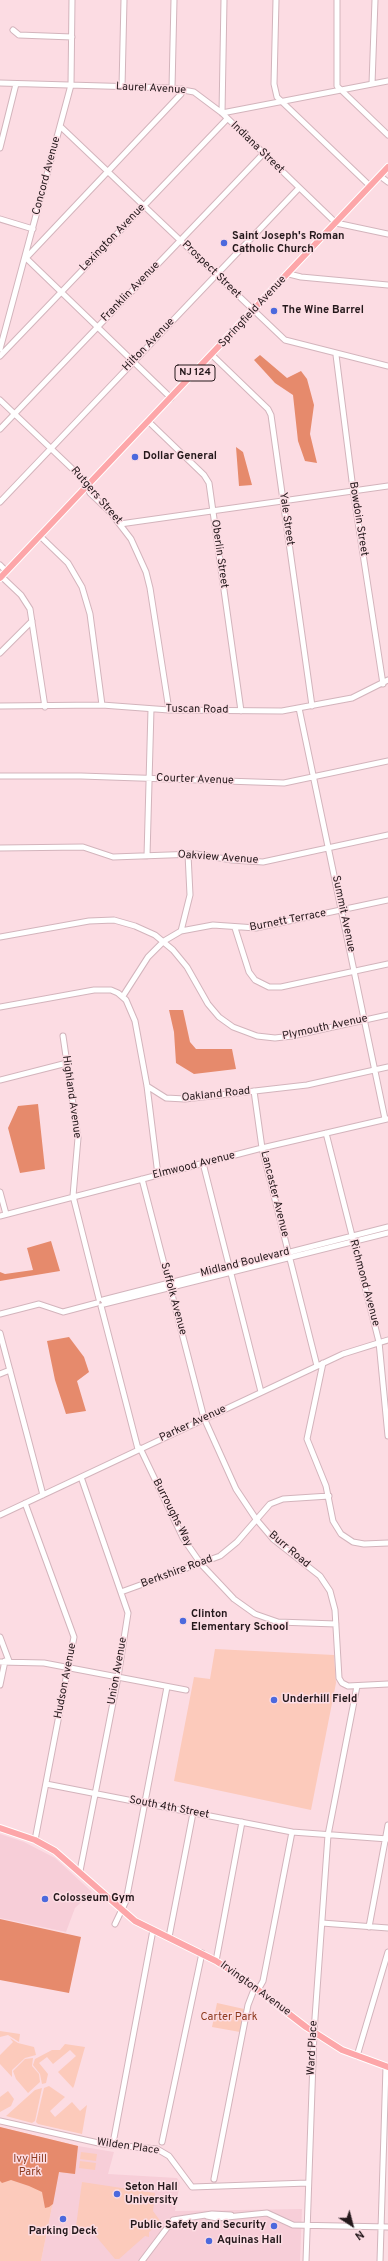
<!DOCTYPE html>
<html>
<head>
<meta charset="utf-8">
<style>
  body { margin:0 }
  #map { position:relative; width:388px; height:2261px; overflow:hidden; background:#fcdce3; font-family:Overpass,sans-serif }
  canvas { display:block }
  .north { position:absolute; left:332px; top:2205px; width:40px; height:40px; -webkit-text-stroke:3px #fcdce3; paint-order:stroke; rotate:144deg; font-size:11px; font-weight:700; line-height:16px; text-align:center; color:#24181b }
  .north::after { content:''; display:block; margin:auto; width:14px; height:18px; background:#24181b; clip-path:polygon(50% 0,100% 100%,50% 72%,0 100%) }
</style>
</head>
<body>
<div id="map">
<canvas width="388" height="2261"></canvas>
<div class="north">N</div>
</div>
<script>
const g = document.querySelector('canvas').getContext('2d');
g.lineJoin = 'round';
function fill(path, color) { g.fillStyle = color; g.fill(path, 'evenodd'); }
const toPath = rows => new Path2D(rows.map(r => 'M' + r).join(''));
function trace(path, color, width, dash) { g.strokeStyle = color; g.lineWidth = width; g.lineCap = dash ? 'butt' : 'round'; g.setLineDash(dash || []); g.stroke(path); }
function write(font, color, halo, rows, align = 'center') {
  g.font = font + ' Overpass,sans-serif'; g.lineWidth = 3; g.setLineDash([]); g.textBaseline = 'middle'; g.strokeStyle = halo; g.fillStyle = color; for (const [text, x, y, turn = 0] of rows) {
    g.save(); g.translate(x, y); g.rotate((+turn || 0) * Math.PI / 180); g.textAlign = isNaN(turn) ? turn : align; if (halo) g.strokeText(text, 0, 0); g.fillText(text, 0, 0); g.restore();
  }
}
fill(toPath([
  [0,1834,24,1842,55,1858,92,1892,75,1908,66,1932,0,1918],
  [78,2146,114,2152,108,2174,177,2178,180,2183,175,2211,302,2209,300,2261,41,2261,59,2171,75,2173]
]), '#f7ced8');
fill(toPath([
  [215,1649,334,1655,336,1683,311,1810,174,1781,194,1677,210,1679],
  [217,2003,244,2009,240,2032,212,2027],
  [0,2031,20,2034,19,2042,8,2035,0,2037],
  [10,2038,18,2043,34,2047,36,2055,25,2058,12,2070,12,2077,0,2064,0,2055,13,2042],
  [65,2044,85,2047,74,2086,73,2088,58,2072,76,2056,70,2050,53,2064,47,2057,39,2063,48,2074,46,2083,42,2084,40,2074,33,2065,35,2059,52,2050,60,2050],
  [33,2058,32,2066,39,2074,40,2082,28,2093,16,2079,13,2071,25,2059],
  [49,2086,65,2097,50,2111,55,2117,72,2102,80,2111,87,2105,82,2134,38,2124,36,2122,44,2088],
  [42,2088,35,2121,32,2123,6,2116,35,2090],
  [8,2091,14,2099,11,2106,0,2112,0,2097],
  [0,2127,78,2146,75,2174,59,2172,41,2261,0,2261],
  [81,2152,97,2154,96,2161,80,2159],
  [80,2161,96,2163,95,2170,79,2168],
  [82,2182,155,2193,153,2211,161,2222,149,2232,149,2237,145,2236,119,2259,115,2259,89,2228,76,2226]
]), '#fccabb');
fill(toPath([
  [260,355,287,378,301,371,307,379,314,405,310,434,317,463,305,461,298,441,293,395,275,383,254,360],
  [236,447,243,452,252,485,239,486],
  [169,1010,183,1010,190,1042,196,1049,232,1049,236,1069,194,1074,176,1063,174,1032],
  [38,1104,45,1169,20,1173,8,1128,18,1106],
  [51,1241,60,1271,0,1281,0,1272,5,1274,33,1270,27,1248],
  [69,1337,84,1357,89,1372,77,1381,86,1411,66,1414,55,1380,47,1341],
  [0,1919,81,1937,69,1993,0,1980],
  [0,2127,78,2146,75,2174,59,2172,53,2204,49,2207,45,2208,42,2192,29,2186,11,2180,2,2183,0,2181]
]), '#e68a6c');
const minor = toPath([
  [276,0,274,84,277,97,370,186],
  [337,0,337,86,388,135],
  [13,30,19,35,72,37],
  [0,83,172,88,194,92,222,113,336,223,388,234],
  [372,84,375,0],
  [122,87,124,0],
  [172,88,174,0],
  [222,113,388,81],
  [222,113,224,0],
  [61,127,285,340,388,366],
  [0,148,16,84],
  [380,176,388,182],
  [0,219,33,229],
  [289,274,301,277,388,285],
  [0,349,71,85,72,0],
  [212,355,268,409,271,415,312,706],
  [336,355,353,489,383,684],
  [0,356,227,119],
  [171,398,26,258,181,94,182,89],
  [0,400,83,479,90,493,111,513,131,539,146,572,150,588,169,710],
  [149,422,204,475,209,483,241,711],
  [0,429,263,154],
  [0,502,299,188],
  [120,524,388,486],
  [40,536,68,563,82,587,90,614,102,705],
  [0,565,6,571],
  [1,576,21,595,30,609,45,707],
  [0,653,32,621],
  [0,706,102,705,169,710,282,711,352,698,388,680],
  [299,708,385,1119],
  [0,776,81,776,284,783,388,761],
  [0,848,83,847,113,857,196,854,232,860,263,862,388,835],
  [147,856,151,709],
  [235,928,249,972,255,980,269,987,281,987,388,964],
  [181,931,190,895,188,854],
  [0,937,89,921,114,920,135,926,155,935,173,950,187,967,208,1004,219,1017,233,1027,257,1036,275,1038,292,1036,388,1015],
  [123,996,148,957,164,941,181,931,213,925,256,928,388,900],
  [0,1007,94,990,111,990,118,993,126,1000,135,1021,147,1086,158,1175],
  [63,1036,78,1138,73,1196,99,1299],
  [0,1080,67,1063],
  [147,1086,166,1098,185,1099,307,1085,388,1067],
  [254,1091,262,1148,317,1366],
  [326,1133,379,1342,388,1436],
  [203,1163,261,1392],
  [142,1179,204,1418,236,1489,256,1519,273,1539,320,1576,330,1591,335,1610,339,1678,342,1683,348,1686,388,1684],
  [0,1192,6,1214],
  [0,1216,262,1148,387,1119],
  [103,1300,388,1227],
  [104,1304,388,1233],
  [101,1306,138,1449],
  [0,1314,39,1304,63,1312,97,1303],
  [0,1333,43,1495],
  [323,1363,307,1439,326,1486,333,1521,341,1534,353,1542,364,1544,388,1543],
  [0,1374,10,1370],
  [140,1448,183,1538,201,1564,234,1599,255,1614,278,1622,336,1624],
  [25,1503,74,1637,35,1840],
  [0,1515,343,1354,388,1340],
  [121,1592,220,1556,237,1542,270,1504,283,1499,329,1496],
  [0,1637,9,1661],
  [0,1662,44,1663,186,1690],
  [0,1685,5,1661],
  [46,1784,292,1832,388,1839],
  [80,1871,118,1677,128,1613,81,1477],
  [322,1923,388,1928],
  [115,1924,126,1901,167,1687],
  [369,1927,388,1825],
  [169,1937,193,1813],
  [216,1961,242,1822],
  [258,1990,263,1981,292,1832],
  [357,2056,388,1952],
  [0,2121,103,2144,157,2149,169,2156,192,2187,308,2183],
  [114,2138,153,1930],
  [162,2142,202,1953],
  [214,2179,248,2005,255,1987],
  [207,2216,217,2218,267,2213,293,2225,388,2227],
  [142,2261,173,2220,212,2214,231,2215],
  [306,2261,314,2032,328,1835,357,1686],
  [380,2261,386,2067]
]);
const major = toPath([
  [0,578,388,167],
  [0,1828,35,1840,55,1851,135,1921,216,1961,245,1980,306,2027,342,2050,388,2067]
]);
trace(minor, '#d3b4bc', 7);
trace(major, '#fff', 8);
trace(minor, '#fff', 5);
trace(major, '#fda6a9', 6);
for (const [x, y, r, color] of [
  [224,243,4,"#4c69dd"],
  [274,311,4,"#4c69dd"],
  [135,457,4,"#4c69dd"],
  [183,1621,4,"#4c69dd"],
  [274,1700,4,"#4c69dd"],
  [45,1899,4,"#4c69dd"],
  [117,2194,4,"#4c69dd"],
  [63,2219,4,"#4c69dd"],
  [274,2226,4,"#4c69dd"],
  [209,2241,4,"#4c69dd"]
]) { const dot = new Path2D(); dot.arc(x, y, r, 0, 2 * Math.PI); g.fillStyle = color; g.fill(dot); trace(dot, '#fcdce3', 1.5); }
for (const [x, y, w] of [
  [195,373,40]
]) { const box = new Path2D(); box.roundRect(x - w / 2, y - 8, w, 16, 3); g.fillStyle = '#fcdce3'; g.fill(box); trace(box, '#24181b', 1); }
write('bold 10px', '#24181b', null, [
  ["NJ 124",195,373]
]);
write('11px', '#24181b', '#fcdce3', [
  ["Laurel Avenue",151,89,3],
  ["Indiana Street",257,148,44],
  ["Concord Avenue",47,176,-75],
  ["Lexington Avenue",113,238,-46],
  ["Prospect Street",211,270,44],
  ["Franklin Avenue",131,292,-46],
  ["Springfield Avenue",253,312,-47],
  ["Hilton Avenue",149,345,-46],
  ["Rutgers Street",96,496,49],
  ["Yale Street",286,519,82],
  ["Bowdoin Street",358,519,81],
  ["Oberlin Street",219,554,82],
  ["Tuscan Road",197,710,1],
  ["Courter Avenue",195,780,2],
  ["Oakview Avenue",218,858,4],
  ["Summit Avenue",343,914,78],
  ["Burnett Terrace",288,921,-11],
  ["Plymouth Avenue",325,1028,-12],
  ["Oakland Road",216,1095,-6],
  ["Highland Avenue",71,1097,82],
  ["Elmwood Avenue",194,1166,-14],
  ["Lancaster Avenue",274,1194,76],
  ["Midland Boulevard",245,1263,-14],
  ["Richmond Avenue",364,1283,75],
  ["Suffolk Avenue",173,1299,75],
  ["Parker Avenue",193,1424,-25],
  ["Burroughs Way",172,1513,63],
  ["Burr Road",289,1550,40],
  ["Berkshire Road",177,1572,-20],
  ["Union Avenue",118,1671,-80],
  ["Hudson Avenue",66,1681,-79],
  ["South 4th Street",169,1808,11],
  ["Irvington Avenue",255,1989,36],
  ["Ward Place",313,2048,-87],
  ["Wilden Place",128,2147,8]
]);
write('bold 11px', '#24181b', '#fcdce3', [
  ["Saint Joseph's Roman",232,237],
  ["Catholic Church",232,250],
  ["The Wine Barrel",282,311],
  ["Dollar General",143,457],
  ["Clinton",191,1615],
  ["Elementary School",191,1628],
  ["Underhill Field",282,1700],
  ["Colosseum Gym",53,1899],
  ["Seton Hall",125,2188],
  ["University",125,2201],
  ["Public Safety and Security",266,2226,"right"],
  ["Parking Deck",63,2232,"center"],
  ["Aquinas Hall",217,2241]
], 'left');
write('11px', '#8d3a1d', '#fcdce3', [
  ["Carter Park",229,2018],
  ["Ivy Hill",30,2160],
  ["Park",30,2173]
]);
</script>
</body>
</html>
